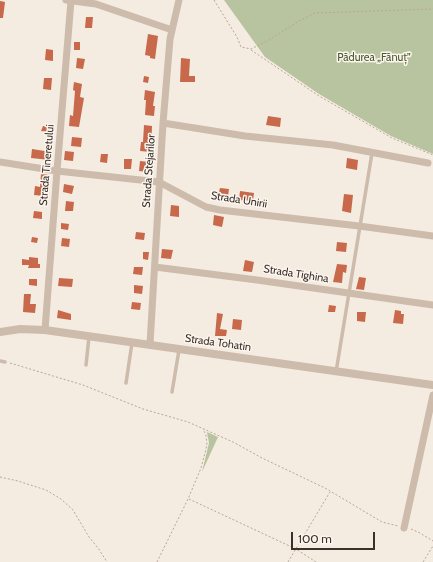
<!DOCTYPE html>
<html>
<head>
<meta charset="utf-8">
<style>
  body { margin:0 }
  #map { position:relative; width:433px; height:562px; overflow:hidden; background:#f4ebe1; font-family:Cabin,sans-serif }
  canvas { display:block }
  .scale { position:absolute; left:291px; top:532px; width:84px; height:18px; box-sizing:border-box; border:2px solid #3b302b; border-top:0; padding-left:5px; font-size:12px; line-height:14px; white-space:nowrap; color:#3b302b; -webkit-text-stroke:3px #fbf5ee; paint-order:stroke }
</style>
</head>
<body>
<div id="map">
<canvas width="433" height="562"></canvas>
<div class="scale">100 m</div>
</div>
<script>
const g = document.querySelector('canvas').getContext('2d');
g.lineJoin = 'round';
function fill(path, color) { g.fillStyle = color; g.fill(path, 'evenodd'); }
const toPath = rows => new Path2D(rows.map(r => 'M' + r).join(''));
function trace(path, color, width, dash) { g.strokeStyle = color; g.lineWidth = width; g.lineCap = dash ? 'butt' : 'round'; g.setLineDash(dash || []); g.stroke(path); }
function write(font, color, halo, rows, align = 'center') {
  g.font = font + ' Cabin,sans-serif'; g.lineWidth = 3; g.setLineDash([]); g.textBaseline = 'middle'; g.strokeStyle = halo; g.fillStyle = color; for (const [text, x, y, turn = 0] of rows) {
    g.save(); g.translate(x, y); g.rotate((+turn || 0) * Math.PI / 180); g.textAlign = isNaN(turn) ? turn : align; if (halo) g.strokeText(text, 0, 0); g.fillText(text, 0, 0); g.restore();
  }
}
fill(toPath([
  [224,0,433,0,433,154,391,136,319,94,265,57],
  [207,432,218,437,202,472,209,443]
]), '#b8c4a0');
fill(toPath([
  [0,1,5,2,3,18,0,18],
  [86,17,93,17,92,28,85,28],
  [148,34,158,36,155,59,150,58,150,56,145,55],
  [74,42,80,42,80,50,74,50],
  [46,49,53,50,53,61,45,60],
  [77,58,85,59,83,69,76,68],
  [181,58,190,59,189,76,195,76,195,82,180,82],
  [144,76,149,77,148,83,143,82],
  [44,78,52,78,51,90,43,89],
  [74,82,82,84,80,97,84,98,79,127,69,126,70,115,73,116,75,91,73,90],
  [145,90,155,92,153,106,155,106,154,116,145,115,146,100,144,100],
  [268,116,281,118,280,127,266,125],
  [45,124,50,125,49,132,41,131,43,126,45,126],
  [144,125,152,126,151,152,140,151,141,142,143,142],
  [72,137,82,138,81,147,71,146],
  [32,149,51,152,50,160,31,158],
  [65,151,74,152,73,161,64,160],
  [101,154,108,154,107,163,100,162],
  [347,158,358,160,357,170,346,168],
  [124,159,132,159,131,169,124,169],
  [140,161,149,162,148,172,139,171],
  [41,174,50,175,49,181,46,180,44,196,34,195,35,186,40,187],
  [64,184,74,186,72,194,63,192],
  [220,188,229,189,228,197,218,196],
  [240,191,254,193,253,201,239,200],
  [344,194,353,195,351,213,342,211],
  [66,201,74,202,73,211,65,211],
  [171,205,179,206,179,217,170,216],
  [34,211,42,212,42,219,33,218],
  [214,215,224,217,222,227,213,225],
  [61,223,69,224,68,230,61,229],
  [136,232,145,233,144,240,135,239],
  [32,237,38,238,37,243,31,242],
  [62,238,70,239,69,247,61,246],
  [337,242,347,243,346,252,336,251],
  [162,249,173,250,171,259,161,258],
  [143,252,149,252,148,260,143,259],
  [29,257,38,258,38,264,40,264,40,268,28,268,29,265,22,265,22,259,29,260],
  [245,260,254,262,252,272,243,271],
  [337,264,347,265,346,273,343,272,342,283,333,282],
  [134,267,143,267,142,275,133,274],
  [359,277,366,278,364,290,356,289],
  [59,278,73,279,72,287,58,286],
  [29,279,37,279,37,286,29,285],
  [134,285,143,286,142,294,134,293],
  [24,294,31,294,30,304,36,304,35,313,23,312],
  [132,302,141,303,140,310,131,309],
  [329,305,336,306,335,312,328,312],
  [58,310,71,314,71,320,57,318],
  [395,310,401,311,401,314,404,314,403,324,393,323],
  [357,312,366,312,365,322,357,321],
  [217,313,223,314,220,329,227,330,226,336,215,336],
  [233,319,242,320,241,330,232,329]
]), '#c8694b');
trace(toPath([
  [214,0,237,37,241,47,251,49,269,40,299,21,315,13,433,9],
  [251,50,319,96,392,138,433,155],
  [10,363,83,385,143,409,188,422,233,442,262,458,325,488,382,522,398,526],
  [0,477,18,481,46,490,61,499,73,510,89,537,98,548,107,562],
  [189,499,296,549,316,562],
  [411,529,420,533,433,541],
  [157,562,188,499,201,468,207,445,206,435,203,429],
  [288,562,330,492],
  [423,562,433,546]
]), '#b9a596', 1, [2, 2]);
trace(toPath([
  [0,361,5,362],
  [86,365,89,337],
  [336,372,372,153],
  [126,383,132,343],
  [172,392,179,350]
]), '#cdbbac', 3.5);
trace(toPath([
  [66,0,96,4,172,30],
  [163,123,245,136,333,145,428,163],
  [0,162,57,171,159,182,206,207,220,210,359,226,433,236],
  [155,267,257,280,433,305],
  [45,330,57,171,71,1],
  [150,344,163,123,170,39,179,0],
  [404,528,433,395]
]), '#cdbbac', 7);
trace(toPath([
  [0,332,20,329,45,330,433,385]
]), '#cdbbac', 8);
write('11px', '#4a5a2e', '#fbf5ee', [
  ["Pădurea „Fănuț”",374,58]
]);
write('11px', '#3b302b', '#fbf5ee', [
  ["Strada Tineretului",47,165,-85],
  ["Strada Stejarilor",149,171,-86],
  ["Strada Unirii",239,200,9],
  ["Strada Tighina",296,274,9],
  ["Strada Tohatin",218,343,8]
]);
</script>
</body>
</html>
